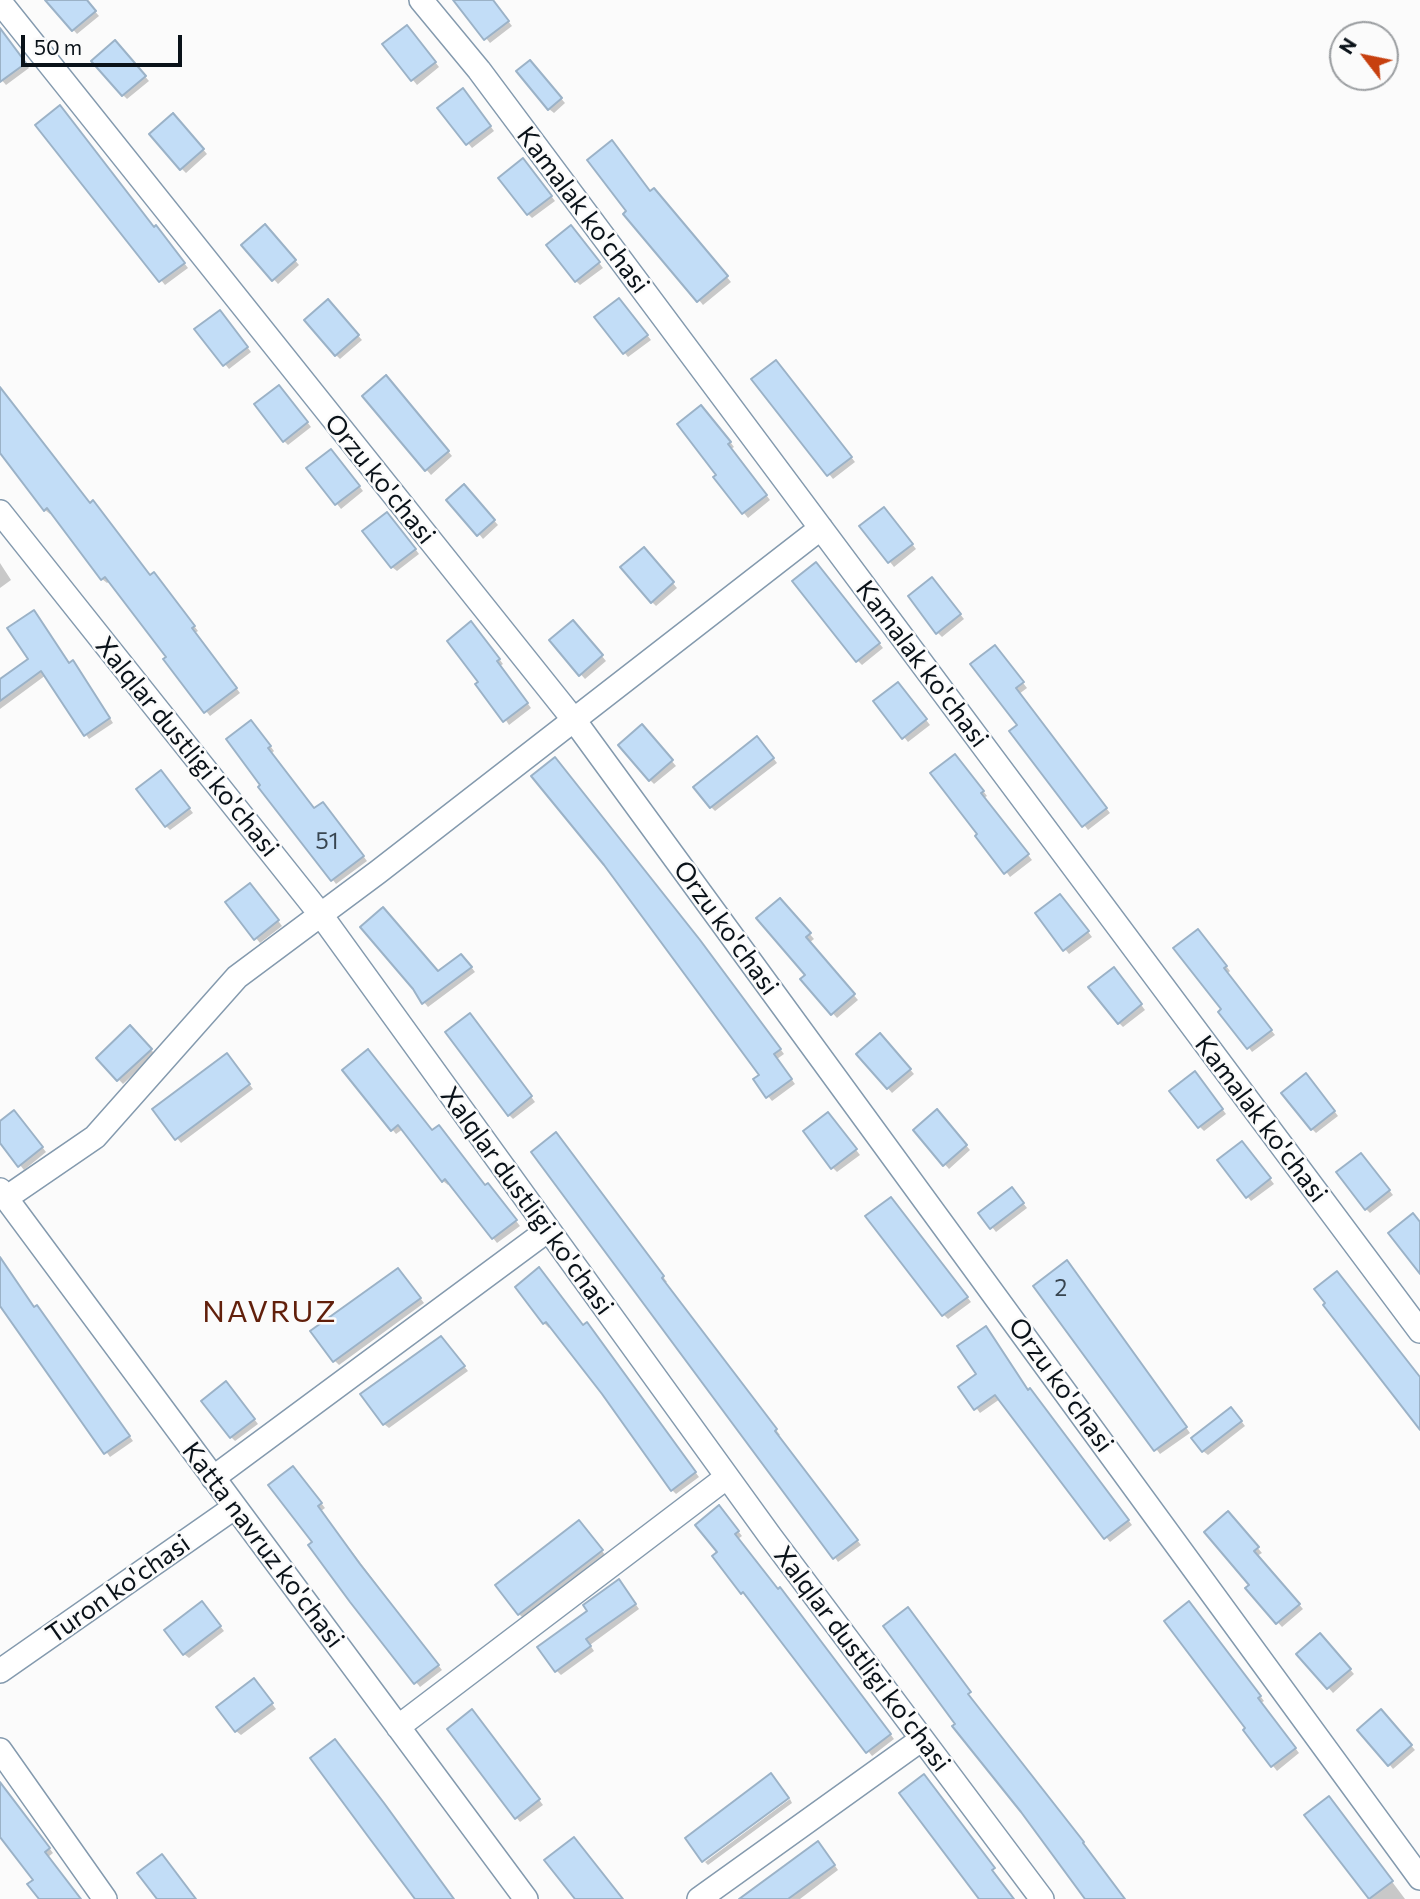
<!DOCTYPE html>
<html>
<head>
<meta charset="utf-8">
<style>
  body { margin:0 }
  #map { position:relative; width:1420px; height:1899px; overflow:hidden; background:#fbfbfb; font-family:Commissioner,sans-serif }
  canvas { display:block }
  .north { position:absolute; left:1329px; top:21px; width:70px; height:70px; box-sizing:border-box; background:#fbfbfb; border:2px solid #9b9ea1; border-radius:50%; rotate:302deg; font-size:19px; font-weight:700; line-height:28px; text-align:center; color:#0a1219 }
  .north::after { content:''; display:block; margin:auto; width:24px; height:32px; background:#c7400f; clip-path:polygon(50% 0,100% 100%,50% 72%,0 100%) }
  .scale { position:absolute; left:21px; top:35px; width:161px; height:32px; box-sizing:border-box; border:4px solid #0a1219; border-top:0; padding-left:9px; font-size:21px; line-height:24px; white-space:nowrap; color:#0a1219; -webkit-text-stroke:5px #fbfbfb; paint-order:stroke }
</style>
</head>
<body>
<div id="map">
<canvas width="1420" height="1899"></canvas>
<div class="north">N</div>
<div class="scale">50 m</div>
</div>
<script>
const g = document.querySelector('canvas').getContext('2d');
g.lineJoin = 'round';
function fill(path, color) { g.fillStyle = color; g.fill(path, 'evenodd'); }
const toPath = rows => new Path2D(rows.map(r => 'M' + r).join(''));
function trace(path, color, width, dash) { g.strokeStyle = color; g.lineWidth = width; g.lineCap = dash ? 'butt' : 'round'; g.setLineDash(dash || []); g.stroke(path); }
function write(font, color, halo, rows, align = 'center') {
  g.font = font + ' Commissioner,sans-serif'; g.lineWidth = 5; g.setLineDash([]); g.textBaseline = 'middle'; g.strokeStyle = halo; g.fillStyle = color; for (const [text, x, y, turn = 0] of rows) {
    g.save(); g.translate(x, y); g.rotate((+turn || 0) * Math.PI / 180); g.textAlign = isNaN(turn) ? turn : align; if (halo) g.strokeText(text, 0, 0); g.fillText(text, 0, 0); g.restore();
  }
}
fill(toPath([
  [47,0,85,0,99,16,77,34],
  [462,0,492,0,512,26,490,43,458,3],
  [0,30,29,68,6,85,0,78],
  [411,31,439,67,417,85,384,44],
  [119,47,149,81,127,99,123,95],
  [534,67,565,103,554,113,549,109],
  [467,95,494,131,472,148,440,108],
  [178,120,207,154,186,173,181,168],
  [37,125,160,232,188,268,165,285],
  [527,165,555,201,532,218,528,214],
  [651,193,658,195,731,282,703,305,628,212],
  [270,231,299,265,278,284,244,245],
  [575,232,603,268,580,285,576,281],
  [623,304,651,340,628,357,596,317],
  [332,306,362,340,340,359,336,355],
  [224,316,251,352,229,369,197,329],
  [780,367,855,462,833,479,754,380],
  [390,381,452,456,431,475,364,396],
  [0,387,91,505,150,577,158,579,198,631,195,633,240,693,210,716,166,660,168,658,110,581,107,583,102,579,52,512,50,514,45,510,0,451],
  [283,391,311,427,288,445,284,441],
  [706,411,734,447,731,449,770,500,748,518,716,478,718,475],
  [336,455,363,491,341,509,309,468],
  [468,491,498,525,483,539,479,534],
  [888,513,916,549,894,567,862,526],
  [392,518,419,554,397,571,392,567],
  [648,553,677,588,656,606,652,602],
  [0,563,11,580,0,588],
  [820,568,883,648,862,665,858,661],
  [936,584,964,619,942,637,938,633],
  [38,617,70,664,77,667,113,723,89,739,46,675,0,709,0,681,30,659],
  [577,626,606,661,585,679,551,641],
  [476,628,503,664,500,666,531,708,509,725,481,682],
  [999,652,1027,688,1019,694,1110,813,1088,830,1012,731,1019,725],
  [902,689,930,725,908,742,876,702],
  [255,726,274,751,271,754,315,810,327,808,367,861,336,884,263,786],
  [646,731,676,766,654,784,650,780],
  [762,743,777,763,715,811,711,807],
  [959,760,987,796,984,798,1032,860,1010,877,980,835],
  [165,777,193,813,170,830,166,826],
  [254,889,282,926,260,943,256,938],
  [1064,900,1092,937,1069,954,1065,949],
  [784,904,814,939,809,943,858,1000,837,1018,803,980,808,975],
  [362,927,438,973,466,960,475,972,428,1007],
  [1202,935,1230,971,1227,974,1275,1035,1252,1052,1223,1010],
  [704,947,784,1054,777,1059,795,1084,772,1101,768,1096,762,1075],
  [1118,974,1145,1010,1123,1027,1119,1023],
  [474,1019,535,1102,513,1119,509,1115],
  [130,1028,155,1054,123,1084,98,1058],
  [884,1040,914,1074,892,1093,858,1054],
  [231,1060,253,1089,181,1143,154,1110],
  [344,1070,485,1187,492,1190,520,1226,497,1243,450,1183,448,1185,443,1181,403,1129,396,1134],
  [1199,1078,1226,1114,1204,1131,1200,1127],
  [1311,1080,1338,1116,1316,1133,1312,1129],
  [18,1116,46,1152,24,1170,0,1140,0,1123],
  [941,1116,970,1150,949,1169,915,1130],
  [832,1119,860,1155,837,1172,833,1168],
  [561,1139,667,1282,665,1283,780,1435,778,1436,861,1545,838,1562],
  [1246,1148,1274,1184,1251,1201,1247,1196],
  [1365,1160,1393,1195,1370,1213,1366,1209],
  [1016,1194,1027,1208,996,1232,981,1213],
  [895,1203,971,1302,948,1319,944,1315],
  [0,1257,34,1308,41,1311,133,1441,110,1457,0,1303],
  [1071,1267,1190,1433,1160,1454,1035,1287],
  [402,1274,424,1303,339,1365,335,1361],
  [517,1287,656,1420,699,1477,676,1494,672,1490,603,1393,551,1326,549,1328,544,1323],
  [445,1342,468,1371,389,1428,384,1424],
  [961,1387,1029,1391,1034,1395,1132,1525,1110,1542,1000,1399,980,1413],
  [230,1388,258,1424,235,1441,231,1437],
  [1236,1414,1245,1426,1208,1455,1203,1451],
  [298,1473,325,1508,321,1511,442,1670,420,1687,351,1601,314,1543],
  [723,1512,742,1536,738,1539,778,1591,784,1594,894,1739,872,1756,748,1595,746,1597,742,1592,719,1553],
  [1232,1518,1262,1553,1257,1556,1303,1609,1282,1627,1248,1589,1252,1585],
  [583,1527,606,1556,523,1618,519,1614],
  [623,1586,639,1609,590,1645,594,1651,561,1675,556,1670,590,1612],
  [206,1608,224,1631,189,1658,184,1654],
  [1193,1608,1264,1701,1261,1703,1299,1753,1277,1771,1245,1730,1248,1728],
  [1324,1640,1354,1674,1333,1693,1299,1654],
  [258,1685,276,1709,241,1735,236,1731],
  [477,1716,543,1805,520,1822,516,1817],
  [1385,1716,1415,1750,1393,1769,1389,1764],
  [0,1796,10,1796,53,1853,48,1857,80,1899,41,1899,35,1880,0,1834],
  [790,1799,792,1803,708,1865,705,1862],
  [1333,1803,1405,1899,1369,1899,1306,1816],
  [822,1847,838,1870,800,1899,742,1899]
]), '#0003');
const building = toPath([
  [45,0,87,0,96,11,72,31,45,0],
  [453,0,493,0,509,21,484,40,453,0],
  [407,25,436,62,411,81,382,44,407,25],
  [0,28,26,63,0,82,0,28],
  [115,40,146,76,122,96,91,61,115,40],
  [530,60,562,98,548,110,516,71,530,60],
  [463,88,491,126,466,145,437,108,463,88],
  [60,105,154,227,156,225,185,263,159,282,35,125,60,105],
  [173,113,204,149,180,170,149,134,173,113],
  [612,140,650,191,654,188,728,276,697,302,623,214,626,211,587,160,612,140],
  [523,158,552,196,527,215,498,178,523,158],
  [265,224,296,260,272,281,241,245,265,224],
  [571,225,600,262,575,282,546,245,571,225],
  [619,298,648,335,623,354,594,317,619,298],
  [328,299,359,335,335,356,304,320,328,299],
  [220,310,248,347,223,366,194,329,220,310],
  [776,360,852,457,827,476,751,379,776,360],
  [386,375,449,451,425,471,362,396,386,375],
  [279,385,308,422,283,442,254,404,279,385],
  [0,387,90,503,93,500,150,575,154,572,195,626,192,628,237,688,204,713,163,659,166,657,105,577,101,580,47,508,44,511,0,453,0,387],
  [701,405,731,442,728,444,767,495,742,514,713,477,716,475,677,424,701,405],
  [331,449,360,486,335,505,306,468,331,449],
  [464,484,495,520,477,536,446,500,464,484],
  [884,507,913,544,888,563,859,526,884,507],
  [387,512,416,549,391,568,362,531,387,512],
  [644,547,674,582,651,603,620,567,644,547],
  [816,562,880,643,856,662,792,581,816,562],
  [932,577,961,614,936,634,908,596,932,577],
  [34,610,69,663,73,660,110,718,84,736,41,671,0,701,0,679,28,659,7,628,34,610],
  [573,620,603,655,579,676,549,640,573,620],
  [471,621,500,659,497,661,528,703,503,722,475,684,478,682,447,641,471,621],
  [995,645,1024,682,1016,688,1107,808,1082,827,1009,731,1017,725,970,664,995,645],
  [898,682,927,719,902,739,873,701,898,682],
  [251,720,271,746,268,748,314,808,323,802,364,856,331,881,258,787,260,785,226,739,251,720],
  [642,724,673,760,649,781,618,745,642,724],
  [757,736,774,758,710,808,693,787,757,736],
  [955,754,984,791,981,793,1029,854,1004,874,975,836,977,834,930,773,955,754],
  [555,757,700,940,781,1049,774,1054,792,1079,766,1098,753,1079,759,1075,604,865,531,776,555,757],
  [161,770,190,808,165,827,136,789,161,770],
  [250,883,279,920,254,940,225,902,250,883],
  [1060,894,1089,931,1063,951,1035,913,1060,894],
  [780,898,811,933,806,937,855,994,831,1015,800,979,805,975,756,918,780,898],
  [383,907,438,971,461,954,472,967,422,1004,413,989,360,927,383,907],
  [1198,929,1227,966,1224,968,1272,1030,1247,1049,1218,1012,1221,1009,1173,948,1198,929],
  [1114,967,1142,1004,1118,1024,1088,987,1114,967],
  [470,1013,532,1096,508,1116,445,1032,470,1013],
  [130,1025,152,1049,117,1081,96,1058,130,1025],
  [880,1033,911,1069,887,1089,856,1054,880,1033],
  [368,1049,432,1130,439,1125,485,1185,488,1183,517,1220,492,1239,445,1179,442,1182,398,1125,391,1131,342,1070,368,1049],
  [227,1053,250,1084,175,1140,152,1109,227,1053],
  [1195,1071,1223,1109,1198,1128,1169,1091,1195,1071],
  [1306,1073,1335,1111,1311,1130,1281,1093,1306,1073],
  [937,1109,967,1145,943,1166,913,1130,937,1109],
  [14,1110,43,1147,18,1167,0,1143,0,1121,14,1110],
  [828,1112,857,1149,831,1169,803,1131,828,1112],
  [556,1132,664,1276,662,1278,777,1429,775,1431,858,1540,833,1559,531,1152,556,1132],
  [1242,1141,1271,1178,1246,1198,1217,1160,1242,1141],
  [1361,1153,1390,1190,1365,1210,1336,1172,1361,1153],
  [1012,1187,1024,1203,990,1229,978,1213,1012,1187],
  [891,1197,968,1297,942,1316,865,1216,891,1197],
  [1413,1213,1420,1222,1420,1274,1388,1233,1413,1213],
  [0,1257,34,1307,37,1305,130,1436,104,1454,0,1306,0,1257],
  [1067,1260,1187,1427,1154,1451,1033,1286,1067,1260],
  [539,1267,583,1325,587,1322,696,1472,671,1491,602,1394,546,1322,543,1324,515,1287,539,1267],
  [398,1268,421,1298,333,1362,310,1331,398,1268],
  [1337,1271,1420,1377,1420,1430,1323,1305,1325,1303,1314,1289,1337,1271],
  [986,1326,1028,1390,1030,1388,1129,1520,1104,1539,995,1395,974,1410,958,1387,976,1374,957,1346,986,1326],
  [441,1336,465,1366,383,1425,360,1394,441,1336],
  [226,1381,255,1419,230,1438,201,1401,226,1381],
  [1231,1407,1242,1421,1202,1452,1191,1438,1231,1407],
  [293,1466,322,1503,318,1506,360,1564,439,1665,414,1684,350,1602,308,1545,312,1542,268,1485,293,1466],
  [719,1505,739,1531,735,1534,778,1589,780,1587,891,1734,866,1753,743,1592,741,1594,712,1556,717,1552,695,1525,719,1505],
  [1228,1511,1259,1547,1254,1551,1300,1604,1276,1624,1245,1588,1249,1585,1204,1532,1228,1511],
  [579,1520,603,1550,518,1615,495,1585,579,1520],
  [619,1579,636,1604,586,1639,591,1646,555,1672,537,1647,587,1611,583,1605,619,1579],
  [202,1601,221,1626,183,1655,164,1630,202,1601],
  [1189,1601,1261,1696,1258,1698,1296,1748,1271,1767,1243,1730,1245,1728,1164,1621,1189,1601],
  [908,1607,971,1692,968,1694,1084,1842,1083,1843,1125,1899,1085,1899,1021,1812,952,1726,955,1724,883,1626,908,1607],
  [1320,1633,1351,1669,1327,1689,1296,1654,1320,1633],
  [254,1678,273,1703,235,1732,216,1707,254,1678],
  [472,1709,540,1799,515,1819,447,1729,472,1709],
  [1381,1709,1412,1745,1388,1766,1357,1730,1381,1709],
  [335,1739,384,1803,454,1899,415,1899,370,1839,310,1758,335,1739],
  [771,1773,789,1798,702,1862,685,1838,771,1773],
  [924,1774,995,1868,992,1870,1014,1899,979,1899,899,1793,924,1774],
  [0,1782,50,1848,45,1852,81,1899,39,1899,27,1884,33,1880,0,1837,0,1782],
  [1329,1796,1393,1881,1369,1899,1304,1815,1329,1796],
  [574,1837,623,1899,575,1899,544,1860,574,1837],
  [818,1841,835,1865,788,1899,739,1899,818,1841],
  [162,1854,196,1899,157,1899,137,1873,162,1854]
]);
fill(building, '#c2ddf7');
trace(building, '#9bb2c7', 2);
const minor = toPath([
  [421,0,479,70,1420,1331],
  [0,2,574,720,1420,1878],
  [0,512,321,915,770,1536,1042,1899],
  [0,1190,526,1899],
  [6,1198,95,1137,237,977,378,872,821,528],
  [213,1478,548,1230],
  [0,1671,235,1507],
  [398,1727,727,1477],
  [0,1750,105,1899],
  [699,1899,922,1739]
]);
trace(minor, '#849aae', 26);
trace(minor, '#fff', 23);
write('23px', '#384550', null, [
  ["51",327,841],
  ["2",1061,1288]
]);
write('26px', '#0a1219', '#fbfbfb', [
  ["Kamalak ko'chasi",583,210,53],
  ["Orzu ko'chasi",380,479,51],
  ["Kamalak ko'chasi",922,664,53],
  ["Xalqlar dustligi ko'chasi",187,747,51],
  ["Orzu ko'chasi",726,928,54],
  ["Kamalak ko'chasi",1261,1119,53],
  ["Xalqlar dustligi ko'chasi",527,1201,54],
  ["Orzu ko'chasi",1061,1385,54],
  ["Katta navruz ko'chasi",263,1545,53],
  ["Turon ko'chasi",118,1589,-35],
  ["Xalqlar dustligi ko'chasi",862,1659,53]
]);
g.letterSpacing = '2px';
write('30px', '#611f0b', '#fbfbfb', [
  ["NAVRUZ",270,1312]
]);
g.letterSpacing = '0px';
</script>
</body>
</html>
